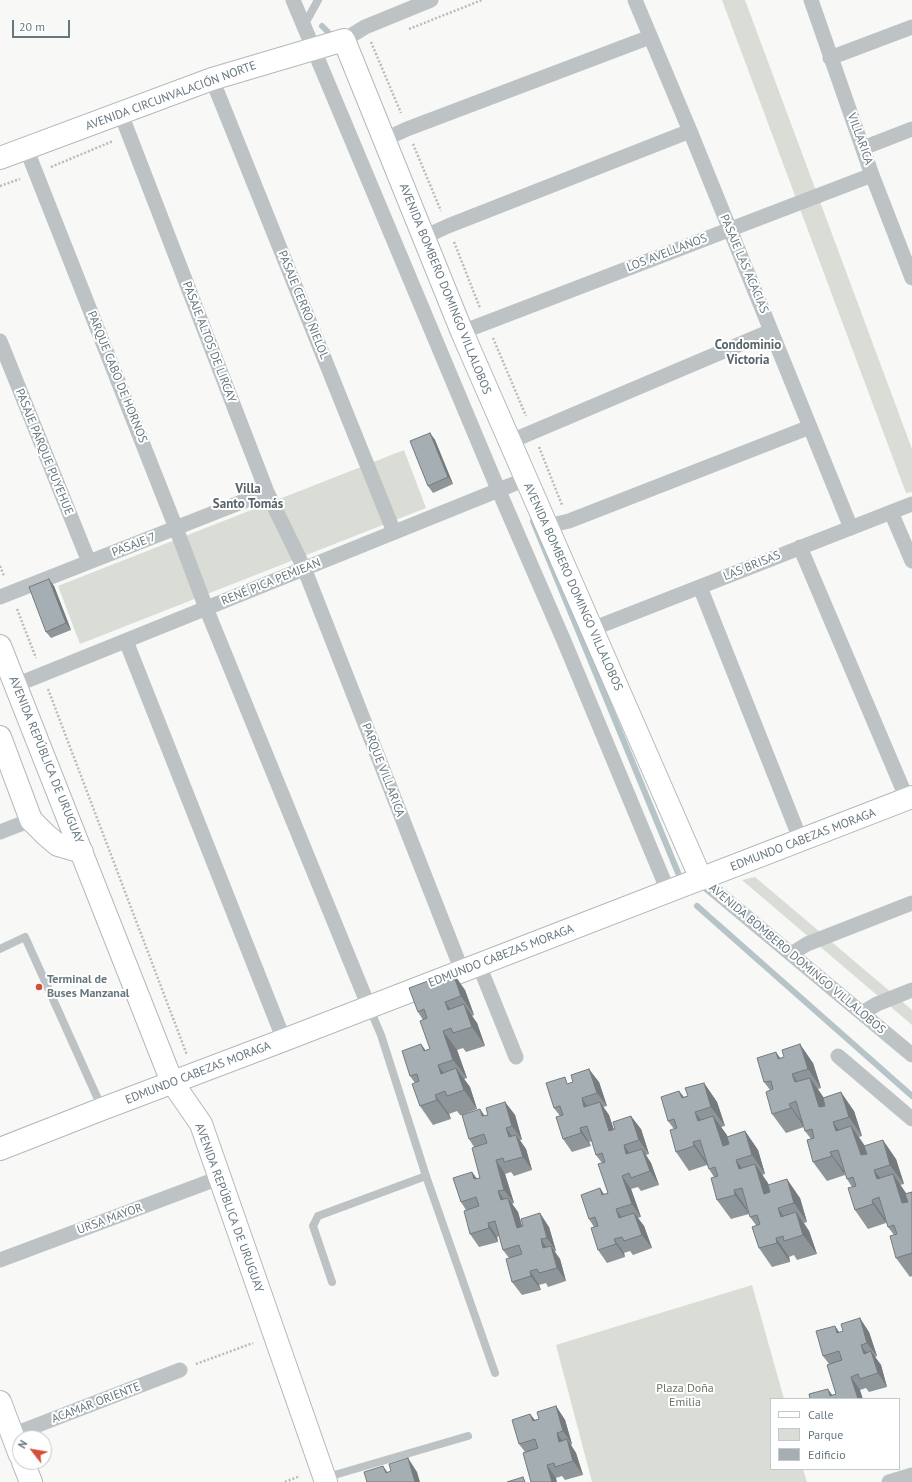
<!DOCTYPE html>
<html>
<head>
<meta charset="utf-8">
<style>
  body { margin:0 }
  #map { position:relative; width:912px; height:1482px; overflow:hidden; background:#f8f8f6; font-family:"PT Sans",sans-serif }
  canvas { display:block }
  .legend { position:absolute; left:770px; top:1398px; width:130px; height:72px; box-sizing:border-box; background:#fff; border:1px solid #c2c9cc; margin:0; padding:5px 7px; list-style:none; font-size:12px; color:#66777f }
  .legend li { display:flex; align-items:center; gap:8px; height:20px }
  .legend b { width:20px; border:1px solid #c2c9cc }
  .north { position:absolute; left:12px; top:1430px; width:40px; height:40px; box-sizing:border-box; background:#fff; border:1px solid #c2c9cc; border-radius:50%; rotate:301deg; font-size:11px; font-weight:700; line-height:16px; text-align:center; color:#66777f }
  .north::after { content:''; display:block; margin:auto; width:14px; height:18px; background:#d64d39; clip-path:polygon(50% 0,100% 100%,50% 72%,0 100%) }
  .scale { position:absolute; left:12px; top:20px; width:58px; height:18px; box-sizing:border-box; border:2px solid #66777f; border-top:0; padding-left:5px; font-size:12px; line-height:14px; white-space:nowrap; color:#66777f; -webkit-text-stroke:3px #fff; paint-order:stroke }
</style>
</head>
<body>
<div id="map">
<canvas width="912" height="1482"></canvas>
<ul class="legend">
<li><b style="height:5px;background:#fff"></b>Calle</li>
<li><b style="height:11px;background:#d9ddd6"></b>Parque</li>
<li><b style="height:11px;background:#a5afb3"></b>Edificio</li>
</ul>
<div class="north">N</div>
<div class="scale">20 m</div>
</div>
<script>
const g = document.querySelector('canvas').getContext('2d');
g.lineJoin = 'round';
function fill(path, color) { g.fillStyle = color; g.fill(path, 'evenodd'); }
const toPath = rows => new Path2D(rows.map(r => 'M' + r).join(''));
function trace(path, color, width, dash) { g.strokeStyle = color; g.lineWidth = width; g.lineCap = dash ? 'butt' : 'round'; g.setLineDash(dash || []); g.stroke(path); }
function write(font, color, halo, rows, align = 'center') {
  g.font = font + ' "PT Sans",sans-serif'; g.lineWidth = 4; g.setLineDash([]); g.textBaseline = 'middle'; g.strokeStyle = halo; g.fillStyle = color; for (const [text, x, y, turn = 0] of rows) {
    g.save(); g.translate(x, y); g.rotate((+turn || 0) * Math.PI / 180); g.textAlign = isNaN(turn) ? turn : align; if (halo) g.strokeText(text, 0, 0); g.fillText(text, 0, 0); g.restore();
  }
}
fill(toPath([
  [722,0,745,0,912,449,912,492,906,493],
  [404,450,426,508,80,644,58,586],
  [755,877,912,1010,912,1025,742,880],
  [752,1285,784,1399,771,1399,771,1469,803,1469,807,1482,592,1482,556,1345]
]), '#d9ddd6');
trace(toPath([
  [322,26,334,38],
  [533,521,681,880],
  [697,906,912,1096]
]), '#b7c4c7', 6);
const secondary = toPath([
  [0,158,212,79,344,40,462,332,701,879],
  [0,646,172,1082,201,1124,326,1482],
  [0,737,31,820,46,835,58,845,82,852],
  [0,1149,102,1109,284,1040,912,797],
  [0,1402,20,1455],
  [23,1462,31,1482]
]);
trace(secondary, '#b2b9bc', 24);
trace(toPath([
  [409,29,482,0],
  [371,42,401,113],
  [413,144,441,211],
  [51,167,113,141],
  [0,186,20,179],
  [454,242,480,308],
  [493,338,526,416],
  [539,447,562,505],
  [0,566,4,576],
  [17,609,36,658],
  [48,689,187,1055],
  [196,1364,253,1343],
  [285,1482,300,1476]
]), '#b8bcbe', 2.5, [2, 2]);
trace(toPath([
  [303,24,307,20,318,0],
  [0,949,25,937,102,1108],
  [369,1007,381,1035,426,1176,495,1373],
  [332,1282,313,1226,318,1216,426,1176],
  [324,1478,468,1436]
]), '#bdc3c5', 8);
trace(toPath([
  [293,0,498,489,564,641,668,891],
  [635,0,690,131,851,528],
  [811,0,872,175,912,278],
  [344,40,365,27,431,0],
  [830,58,912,27],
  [212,79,394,532],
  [121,114,267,492,304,568,462,971],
  [383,140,407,129,650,37],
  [26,148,176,528,206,608,369,1007],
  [863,148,912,129],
  [424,237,448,226,690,131],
  [462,332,872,175],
  [0,341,89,562],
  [509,442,771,331],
  [891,512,912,561],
  [547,526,569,521,810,427],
  [800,547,907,799],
  [700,587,801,841],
  [0,597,267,492],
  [592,629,912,504],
  [126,641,284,1040],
  [16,685,526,479],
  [0,832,31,820],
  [701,879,912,1055],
  [791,954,807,944,912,903],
  [479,965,516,1057],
  [862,1013,877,1004,912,990],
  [838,1056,912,1119],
  [0,1260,219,1178],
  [12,1435,180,1370],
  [889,1482,912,1475]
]), '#bdc3c5', 15);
trace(secondary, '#fff', 22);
fill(toPath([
  [430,433,435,440,453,484,433,493,428,486],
  [54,586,71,630,51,638,46,632],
  [432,987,465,990,474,1015,472,1016,477,1023,485,1046,466,1052,463,1048,457,1050,467,1078,464,1079,470,1087,477,1109,464,1114,485,1116,488,1115,505,1102,515,1115,522,1140,520,1140,526,1149,532,1170,514,1176,511,1172,505,1174,514,1203,512,1204,518,1212,522,1226,549,1227,556,1251,554,1252,560,1259,566,1281,548,1287,546,1283,539,1285,541,1290,522,1295,512,1282,509,1258,503,1250,499,1236,497,1237,498,1242,479,1247,470,1234,466,1210,461,1202,472,1172,477,1179,480,1178,474,1147,469,1139,462,1115,460,1115,457,1111,449,1114,451,1119,433,1125,420,1106,415,1083,410,1076,426,1050,430,1049,423,1020,418,1012],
  [780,1058,813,1063,821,1088,818,1089,824,1098,854,1111,862,1136,859,1137,865,1146,896,1159,904,1184,900,1185,906,1194,912,1192,912,1276,910,1277,896,1258,894,1235,888,1227,885,1219,886,1223,868,1229,855,1210,852,1187,847,1179,844,1170,844,1171,845,1175,827,1181,813,1162,811,1139,805,1131,804,1127,786,1133,772,1114,770,1090,764,1082],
  [599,1082,607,1106,603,1107,609,1115,614,1130,641,1129,649,1154,646,1155,651,1163,659,1185,641,1191,638,1187,631,1189,641,1217,638,1218,644,1226,652,1248,633,1255,630,1251,624,1253,625,1257,607,1263,598,1250,594,1227,589,1219,600,1188,604,1195,608,1193,602,1163,596,1155,592,1141,589,1142,591,1146,572,1152,563,1139,560,1116,554,1108,569,1083],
  [704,1083,717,1102,725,1126,721,1127,727,1137,745,1131,758,1150,765,1174,762,1175,768,1185,800,1198,807,1222,804,1223,809,1231,817,1254,797,1260,794,1255,789,1257,790,1262,772,1267,759,1248,756,1225,750,1217,748,1209,747,1209,749,1214,731,1219,717,1200,714,1177,709,1169,707,1165,689,1171,676,1152,674,1129,668,1121,679,1091,684,1097,688,1096],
  [839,1332,869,1332,877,1356,875,1357,881,1365,887,1387,869,1392,866,1388,860,1390,832,1395,836,1394,829,1364,823,1356],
  [556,1406,565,1420,572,1444,571,1445,576,1453,583,1475,565,1480,562,1476,556,1478,525,1452,519,1444,530,1414,535,1420,539,1419]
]), '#8e969a');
fill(toPath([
  [430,433,435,440,453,484,448,477],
  [49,579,54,586,71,630,66,623],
  [452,971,465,990,474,1015,461,996],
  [445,1002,459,1021,448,1010],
  [464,1004,477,1023,485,1046,472,1027],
  [443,1031,457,1050,467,1078,453,1060],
  [421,1044,435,1063,424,1051],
  [800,1044,813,1063,821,1088,808,1069],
  [776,1052,789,1071,778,1059],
  [438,1065,451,1084,441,1074],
  [456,1068,470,1087,477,1109,464,1090],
  [589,1069,599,1082,607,1106,597,1093],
  [792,1074,805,1093,795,1082],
  [810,1078,823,1097,832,1126,819,1107],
  [704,1083,717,1102,725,1126,711,1107],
  [679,1091,693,1110,682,1098],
  [841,1092,854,1111,862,1136,849,1117],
  [435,1095,449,1114,451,1119,437,1100],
  [582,1098,591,1112,584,1107],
  [505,1102,515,1115,522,1140,512,1126],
  [600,1102,609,1115,619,1145,609,1131],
  [789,1104,803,1123,804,1127,791,1108],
  [480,1109,489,1122,482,1116],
  [695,1112,709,1131,698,1121],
  [631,1116,641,1129,649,1154,639,1140],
  [713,1116,727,1135,736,1165,723,1146],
  [833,1122,846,1141,836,1131],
  [851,1126,864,1145,874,1174,861,1155],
  [506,1128,516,1142,509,1137],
  [580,1128,589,1142,591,1146,581,1133],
  [745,1131,758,1150,765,1174,752,1155],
  [516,1135,526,1149,532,1170,523,1157],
  [883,1140,896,1159,904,1184,890,1165],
  [693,1142,706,1161,707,1165,694,1146],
  [624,1145,633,1159,626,1154],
  [642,1149,651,1163,659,1185,650,1171],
  [830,1152,844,1171,845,1175,832,1156],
  [496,1160,505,1174,514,1203,504,1190],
  [736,1160,750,1179,739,1169],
  [755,1164,768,1183,778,1213,764,1194],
  [874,1170,888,1188,877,1179],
  [472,1172,482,1186,474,1179],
  [893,1174,906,1193,912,1212,902,1203],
  [622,1176,631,1189,641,1217,632,1204],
  [787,1179,800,1198,807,1222,794,1203],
  [600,1188,609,1202,602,1195],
  [734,1190,747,1209,749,1214,735,1195],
  [498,1191,508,1205,501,1200],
  [508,1198,518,1212,526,1241,517,1228],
  [872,1200,885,1219,886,1223,873,1204],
  [778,1208,791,1227,781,1217],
  [616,1209,625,1223,619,1218],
  [796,1212,809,1231,817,1254,803,1235],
  [540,1213,549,1227,556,1251,547,1238],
  [634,1213,644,1226,652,1248,642,1235],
  [488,1223,497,1237,498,1242,489,1228],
  [776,1238,789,1257,790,1262,777,1243],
  [541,1239,550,1253,543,1248],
  [614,1239,624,1253,625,1257,616,1244],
  [551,1246,560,1259,566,1281,557,1268],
  [530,1271,539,1285,541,1290,531,1276],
  [860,1318,869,1332,877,1356,867,1343],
  [835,1326,844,1339,837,1333],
  [861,1345,870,1358,864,1354],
  [871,1351,881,1365,887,1387,878,1373],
  [851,1377,860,1390,863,1399,858,1399],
  [828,1389,835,1399,830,1396],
  [556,1406,565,1420,572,1444,563,1431],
  [530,1414,540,1427,533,1421],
  [557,1433,566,1446,559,1442],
  [567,1439,576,1453,583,1475,573,1461],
  [408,1458,417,1472,420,1482,415,1482],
  [547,1465,556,1478,557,1482,552,1482],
  [383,1466,393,1480,386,1473]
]), '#747a7d');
const building = toPath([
  [430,433,448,477,428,486,410,441,430,433],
  [49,579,66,623,46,632,29,587,49,579],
  [452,971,461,996,445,1002,448,1010,464,1004,472,1027,453,1033,451,1028,443,1031,453,1060,438,1065,441,1074,456,1068,464,1090,447,1096,445,1091,435,1095,437,1100,420,1106,412,1084,419,1081,417,1074,410,1076,402,1051,421,1044,424,1051,430,1049,420,1021,427,1018,424,1009,418,1012,409,988,428,981,430,987,436,985,433,978,452,971],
  [800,1044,808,1069,792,1074,795,1082,810,1078,819,1107,825,1106,823,1098,841,1092,849,1117,833,1122,836,1131,851,1126,861,1155,867,1154,864,1146,883,1140,890,1165,874,1170,877,1179,893,1174,902,1203,908,1202,905,1194,912,1192,912,1253,896,1258,890,1236,897,1234,894,1225,888,1227,879,1197,872,1200,873,1204,855,1210,848,1188,856,1186,853,1177,847,1179,838,1150,830,1152,832,1156,813,1162,807,1140,814,1138,812,1129,805,1131,796,1101,789,1104,791,1108,772,1114,766,1092,773,1089,771,1081,764,1082,757,1058,776,1052,778,1059,784,1057,782,1050,800,1044],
  [589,1069,597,1093,582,1098,584,1107,600,1102,609,1131,615,1129,613,1122,631,1116,639,1140,624,1145,626,1154,642,1149,650,1171,631,1178,629,1173,622,1176,632,1204,616,1209,619,1218,634,1213,642,1235,624,1241,622,1237,614,1239,616,1244,598,1250,591,1228,598,1226,595,1217,589,1219,581,1195,600,1188,602,1195,608,1193,598,1164,605,1162,602,1153,596,1155,587,1126,580,1128,581,1133,563,1139,556,1117,563,1115,560,1106,554,1108,546,1083,565,1077,567,1084,573,1082,571,1075,589,1069],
  [704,1083,711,1107,695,1112,698,1121,713,1116,723,1146,729,1144,727,1137,745,1131,752,1155,736,1160,739,1169,755,1164,764,1194,770,1192,768,1185,787,1179,794,1203,778,1208,781,1217,796,1212,803,1235,784,1241,783,1236,776,1238,777,1243,759,1248,752,1227,760,1224,757,1215,750,1217,742,1188,734,1190,735,1195,717,1200,711,1178,718,1176,715,1167,709,1169,700,1140,693,1142,694,1146,676,1152,670,1130,677,1128,674,1119,668,1121,661,1097,679,1091,682,1098,688,1096,685,1088,704,1083],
  [505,1102,512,1126,506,1128,509,1137,516,1135,523,1157,504,1162,503,1158,496,1160,504,1190,498,1191,501,1200,508,1198,517,1228,523,1226,521,1219,540,1213,547,1238,541,1239,543,1248,551,1246,557,1268,539,1273,537,1269,530,1271,531,1276,512,1282,506,1259,522,1254,519,1245,503,1250,495,1221,488,1223,489,1228,470,1234,464,1211,479,1206,476,1197,461,1202,453,1178,472,1172,474,1179,480,1178,472,1148,487,1143,484,1134,469,1139,462,1115,480,1109,482,1116,488,1115,486,1108,505,1102],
  [860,1318,867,1343,861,1345,864,1354,871,1351,878,1373,860,1379,858,1374,851,1377,858,1399,810,1399,809,1394,828,1389,830,1396,836,1394,827,1365,842,1360,839,1351,823,1356,816,1331,835,1326,837,1333,843,1331,841,1324,860,1318],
  [556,1406,563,1431,557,1433,559,1442,567,1439,573,1461,555,1467,554,1463,547,1465,552,1482,531,1482,523,1453,538,1448,535,1439,519,1444,512,1420,530,1414,533,1421,539,1419,537,1412,556,1406],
  [408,1458,415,1482,367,1482,364,1472,383,1466,386,1473,391,1471,389,1464,408,1458],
  [523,1477,525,1482,507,1482,523,1477]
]);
fill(building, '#a5afb3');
trace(building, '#747a7d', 1);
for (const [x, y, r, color] of [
  [39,987,4,"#d64d39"]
]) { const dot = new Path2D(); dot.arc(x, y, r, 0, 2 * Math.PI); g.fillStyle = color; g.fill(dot); trace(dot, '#fff', 1.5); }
write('12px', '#66777f', '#fff', [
  ["AVENIDA CIRCUNVALACIÓN NORTE",171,96,-20],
  ["VILLARICA",860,139,70],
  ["LOS AVELLANOS",667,253,-21],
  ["PASAJE LAS ACACIAS",744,264,67],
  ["AVENIDA BOMBERO DOMINGO VILLALOBOS",445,289,68],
  ["PASAJE CERRO ÑIELOL",303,305,68],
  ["PASAJE ALTOS DE LIRCAY",209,342,69],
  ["PARQUE CABO DE HORNOS",117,377,68],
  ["PASAJE PARQUE PUYEHUE",44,452,68],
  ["PASAJE 7",134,545,-21],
  ["LAS BRISAS",752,566,-22],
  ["RENÉ PICA PEMJEAN",271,582,-22],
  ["AVENIDA BOMBERO DOMINGO VILLALOBOS",573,587,66],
  ["AVENIDA REPÚBLICA DE URUGUAY",46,760,68],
  ["PARQUE VILLARICA",383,770,69],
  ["EDMUNDO CABEZAS MORAGA",803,840,-21],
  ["EDMUNDO CABEZAS MORAGA",501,956,-21],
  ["AVENIDA BOMBERO DOMINGO VILLALOBOS",797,959,40],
  ["EDMUNDO CABEZAS MORAGA",198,1073,-21],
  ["AVENIDA REPÚBLICA DE URUGUAY",229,1208,70],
  ["URSA MAYOR",110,1219,-20],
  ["ACAMAR ORIENTE",96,1403,-21]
]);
write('bold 12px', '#66777f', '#fff', [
  ["Terminal de",47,980],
  ["Buses Manzanal",47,994]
], 'left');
write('12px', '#697764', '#fff', [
  ["Plaza Doña",685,1389],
  ["Emilia",685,1403]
]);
write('bold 13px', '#57646a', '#fff', [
  ["Condominio",748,345],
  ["Victoria",748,360],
  ["Villa",248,489],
  ["Santo Tomás",248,504]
]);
</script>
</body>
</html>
